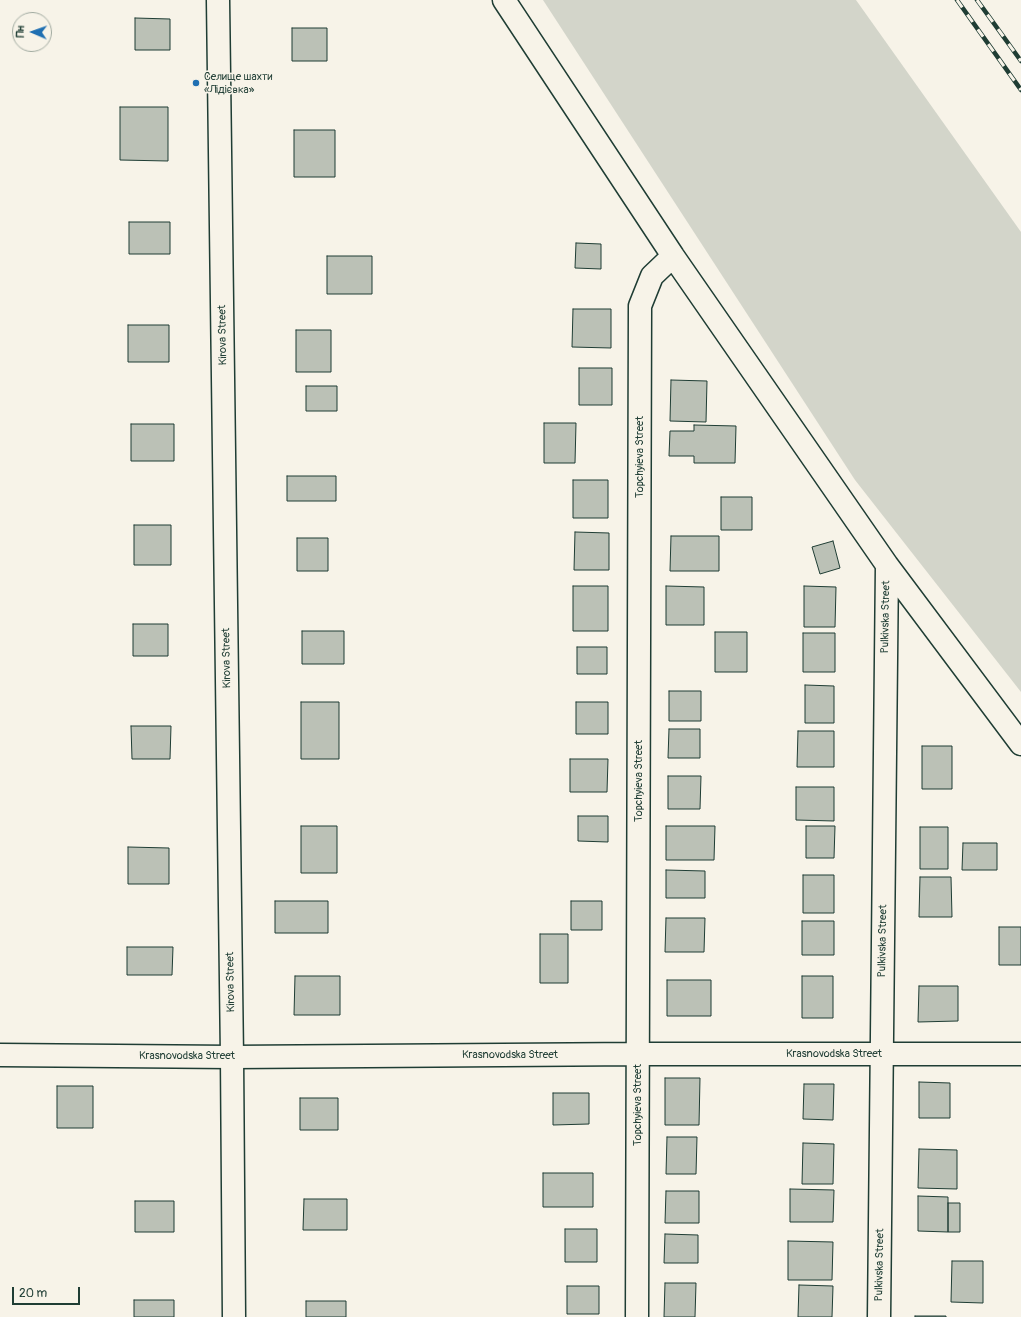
<!DOCTYPE html>
<html>
<head>
<meta charset="utf-8">
<style>
  body { margin:0 }
  #map { position:relative; width:1021px; height:1317px; overflow:hidden; background:#f7f3e8; font-family:Pangolin,sans-serif }
  canvas { display:block }
  .north { position:absolute; left:12px; top:12px; width:40px; height:40px; box-sizing:border-box; background:#f7f3e8; border:1px solid #a1aaa0; border-radius:50%; rotate:272deg; font-size:11px; font-weight:700; line-height:16px; text-align:center; color:#1f3d34 }
  .north::after { content:''; display:block; margin:auto; width:14px; height:18px; background:#1f6fb2; clip-path:polygon(50% 0,100% 100%,50% 72%,0 100%) }
  .scale { position:absolute; left:12px; top:1287px; width:68px; height:18px; box-sizing:border-box; border:2px solid #1f3d34; border-top:0; padding-left:5px; font-size:12px; line-height:14px; white-space:nowrap; color:#1f3d34; -webkit-text-stroke:3px #f7f3e8; paint-order:stroke }
</style>
</head>
<body>
<div id="map">
<canvas width="1021" height="1317"></canvas>
<div class="north">Пн</div>
<div class="scale">20 m</div>
</div>
<script>
const g = document.querySelector('canvas').getContext('2d');
g.lineJoin = 'round';
function fill(path, color) { g.fillStyle = color; g.fill(path, 'evenodd'); }
const toPath = rows => new Path2D(rows.map(r => 'M' + r).join(''));
function trace(path, color, width, dash) { g.strokeStyle = color; g.lineWidth = width; g.lineCap = dash ? 'butt' : 'round'; g.setLineDash(dash || []); g.stroke(path); }
function write(font, color, halo, rows, align = 'center') {
  g.font = font + ' Pangolin,sans-serif'; g.lineWidth = 3; g.setLineDash([]); g.textBaseline = 'middle'; g.strokeStyle = halo; g.fillStyle = color; for (const [text, x, y, turn = 0] of rows) {
    g.save(); g.translate(x, y); g.rotate((+turn || 0) * Math.PI / 180); g.textAlign = isNaN(turn) ? turn : align; if (halo) g.strokeText(text, 0, 0); g.fillText(text, 0, 0); g.restore();
  }
}
fill(toPath([
  [543,0,856,0,1021,232,1021,692,855,480]
]), '#d3d5ca');
const building = toPath([
  [135,18,170,19,170,50,135,50,135,18],
  [292,28,327,28,327,61,292,61,292,28],
  [120,107,168,107,168,161,120,160,120,107],
  [294,130,335,130,335,177,294,177,294,130],
  [129,222,170,222,170,254,129,254,129,222],
  [576,243,601,244,601,269,575,268,576,243],
  [327,256,372,256,372,294,327,294,327,256],
  [573,309,611,309,611,348,572,347,573,309],
  [128,325,169,325,169,362,128,362,128,325],
  [296,330,331,330,331,372,296,372,296,330],
  [579,368,612,368,612,405,579,405,579,368],
  [671,380,707,381,706,422,670,421,671,380],
  [306,386,337,386,337,411,306,411,306,386],
  [544,423,576,423,575,463,544,463,544,423],
  [131,424,174,424,174,461,131,461,131,424],
  [694,425,736,426,735,463,694,463,694,456,669,456,670,431,694,431,694,425],
  [287,476,336,476,336,501,287,501,287,476],
  [573,480,608,480,608,518,573,518,573,480],
  [721,497,752,497,752,530,721,530,721,497],
  [134,525,171,525,171,565,134,565,134,525],
  [575,532,609,533,609,570,574,570,575,532],
  [671,536,719,536,719,571,670,571,671,536],
  [297,538,328,538,328,571,297,571,297,538],
  [833,541,840,568,820,574,812,547,833,541],
  [573,586,608,586,608,631,573,631,573,586],
  [666,586,704,587,704,625,666,625,666,586],
  [804,586,836,587,835,627,804,627,804,586],
  [133,624,168,624,168,656,133,656,133,624],
  [302,631,344,631,344,664,302,664,302,631],
  [715,632,747,632,747,672,715,672,715,632],
  [803,633,835,633,835,672,803,672,803,633],
  [577,647,607,647,607,674,577,674,577,647],
  [805,685,834,686,834,723,805,723,805,685],
  [669,691,701,691,701,721,669,721,669,691],
  [301,702,339,702,339,759,301,759,301,702],
  [576,702,608,702,608,734,576,734,576,702],
  [131,726,171,726,170,759,132,759,131,726],
  [669,729,700,729,700,758,668,758,669,729],
  [798,731,834,731,834,767,797,767,798,731],
  [922,746,952,746,952,789,922,789,922,746],
  [570,759,608,759,607,792,570,792,570,759],
  [668,776,701,776,700,809,668,809,668,776],
  [796,787,834,787,834,821,796,820,796,787],
  [578,816,608,816,608,842,578,841,578,816],
  [301,826,337,826,337,873,301,873,301,826],
  [666,826,715,826,714,860,666,860,666,826],
  [806,826,835,826,834,858,806,858,806,826],
  [920,827,948,827,948,869,920,869,920,827],
  [963,843,997,843,997,870,962,870,963,843],
  [128,847,169,848,169,884,128,884,128,847],
  [666,870,705,871,705,898,666,898,666,870],
  [803,875,834,875,834,913,803,913,803,875],
  [920,877,951,877,952,917,919,917,920,877],
  [275,901,328,901,328,933,275,933,275,901],
  [571,901,602,901,602,930,571,930,571,901],
  [666,918,705,918,704,952,665,952,666,918],
  [802,921,834,921,834,955,802,955,802,921],
  [999,927,1021,927,1021,965,999,965,999,927],
  [540,934,568,934,568,983,540,983,540,934],
  [127,947,173,947,172,975,127,975,127,947],
  [295,976,340,976,340,1015,294,1015,295,976],
  [802,976,833,976,833,1018,802,1018,802,976],
  [667,980,711,980,711,1016,667,1016,667,980],
  [919,986,958,986,958,1021,918,1022,919,986],
  [665,1078,700,1078,699,1125,665,1125,665,1078],
  [919,1082,950,1083,950,1118,919,1118,919,1082],
  [804,1084,834,1084,833,1120,803,1119,804,1084],
  [57,1086,93,1086,93,1128,57,1128,57,1086],
  [553,1093,589,1093,589,1124,553,1125,553,1093],
  [300,1098,338,1098,338,1130,300,1130,300,1098],
  [667,1137,697,1137,696,1174,666,1174,667,1137],
  [803,1143,834,1144,833,1184,802,1184,803,1143],
  [919,1149,957,1150,957,1189,918,1188,919,1149],
  [543,1173,593,1173,593,1207,543,1207,543,1173],
  [790,1189,834,1190,833,1222,790,1222,790,1189],
  [666,1191,699,1191,699,1223,665,1223,666,1191],
  [918,1196,948,1197,948,1232,918,1231,918,1196],
  [304,1199,347,1199,347,1230,303,1230,304,1199],
  [135,1201,174,1201,174,1232,135,1232,135,1201],
  [948,1203,960,1203,960,1232,948,1232,948,1203],
  [565,1229,597,1229,597,1262,565,1262,565,1229],
  [665,1234,698,1235,698,1263,664,1263,665,1234],
  [788,1241,833,1242,832,1280,788,1280,788,1241],
  [952,1261,983,1261,983,1303,951,1302,952,1261],
  [665,1283,696,1283,695,1317,664,1317,665,1283],
  [799,1285,833,1286,832,1317,798,1317,799,1285],
  [567,1286,599,1286,599,1314,567,1314,567,1286],
  [134,1300,174,1300,174,1317,134,1317,134,1300],
  [306,1301,346,1301,346,1317,306,1317,306,1301],
  [915,1316,946,1316,946,1317,915,1317,915,1316]
]);
fill(building, '#bbc1b6');
trace(building, '#1f3d34', 1);
const minor = toPath([
  [504,0,673,256,887,565,1021,744],
  [0,1055,232,1057,638,1054,1021,1054],
  [637,1317,640,306,652,276,673,256],
  [879,1317,887,565]
]);
const secondary = toPath([
  [218,0,232,1057,234,1317]
]);
trace(minor, '#1f3d34', 25);
trace(secondary, '#1f3d34', 25);
trace(minor, '#f7f3e8', 22);
trace(secondary, '#f7f3e8', 22);
const rail = toPath([
  [957,0,1021,90],
  [977,0,1021,61]
]);
trace(rail, '#1f3d34', 4.5);
trace(rail, '#f7f3e8', 3, [9]);
for (const [x, y, r, color] of [
  [196,83,4,"#1f6fb2"]
]) { const dot = new Path2D(); dot.arc(x, y, r, 0, 2 * Math.PI); g.fillStyle = color; g.fill(dot); trace(dot, '#f7f3e8', 1.5); }
write('11px', '#1f3d34', '#f7f3e8', [
  ["Селище шахти",204,77],
  ["«Лідієвка»",204,90]
], 'left');
write('11px', '#1f3d34', '#f7f3e8', [
  ["Kirova Street",223,335,-91],
  ["Topchyieva Street",640,457,-90],
  ["Pulkivska Street",886,617,-89],
  ["Kirova Street",227,658,-91],
  ["Topchyieva Street",639,781,-90],
  ["Pulkivska Street",883,941,-89],
  ["Kirova Street",231,982,-91],
  ["Krasnovodska Street",834,1054],
  ["Krasnovodska Street",510,1055],
  ["Krasnovodska Street",187,1056],
  ["Topchyieva Street",638,1105,-90],
  ["Pulkivska Street",880,1265,-89]
]);
</script>
</body>
</html>
